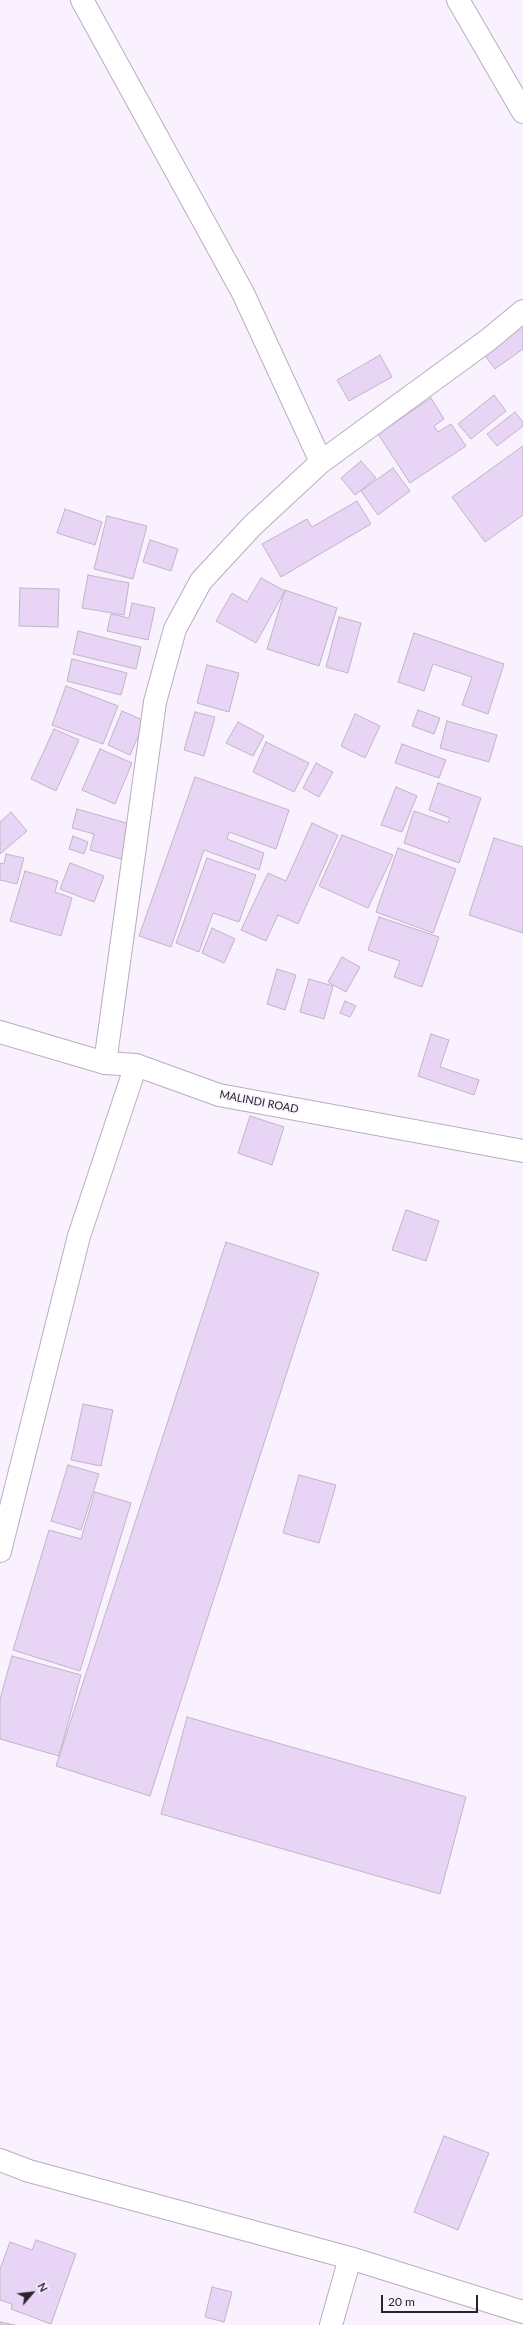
<!DOCTYPE html>
<html>
<head>
<meta charset="utf-8">
<style>
  body { margin:0 }
  #map { position:relative; width:523px; height:2325px; overflow:hidden; background:#faf1ff; font-family:Lato,sans-serif }
  canvas { display:block }
  .north { position:absolute; left:12px; top:2273px; width:40px; height:40px; -webkit-text-stroke:3px #faf1ff; paint-order:stroke; rotate:62deg; font-size:11px; font-weight:700; line-height:16px; text-align:center; color:#262329 }
  .north::after { content:''; display:block; margin:auto; width:14px; height:18px; background:#262329; clip-path:polygon(50% 0,100% 100%,50% 72%,0 100%) }
  .scale { position:absolute; left:381px; top:2295px; width:97px; height:18px; box-sizing:border-box; border:2px solid #262329; border-top:0; padding-left:5px; font-size:12px; line-height:14px; white-space:nowrap; color:#262329; -webkit-text-stroke:3px #faf1ff; paint-order:stroke }
</style>
</head>
<body>
<div id="map">
<canvas width="523" height="2325"></canvas>
<div class="north">N</div>
<div class="scale">20 m</div>
</div>
<script>
const g = document.querySelector('canvas').getContext('2d');
g.lineJoin = 'round';
function fill(path, color) { g.fillStyle = color; g.fill(path, 'evenodd'); }
const toPath = rows => new Path2D(rows.map(r => 'M' + r).join(''));
function trace(path, color, width, dash) { g.strokeStyle = color; g.lineWidth = width; g.lineCap = dash ? 'butt' : 'round'; g.setLineDash(dash || []); g.stroke(path); }
function write(font, color, halo, rows, align = 'center') {
  g.font = font + ' Lato,sans-serif'; g.lineWidth = 3.5; g.setLineDash([]); g.textBaseline = 'middle'; g.strokeStyle = halo; g.fillStyle = color; for (const [text, x, y, turn = 0] of rows) {
    g.save(); g.translate(x, y); g.rotate((+turn || 0) * Math.PI / 180); g.textAlign = isNaN(turn) ? turn : align; if (halo) g.strokeText(text, 0, 0); g.fillText(text, 0, 0); g.restore();
  }
}
const building = toPath([
  [523,317,523,349,495,369,480,349,523,317],
  [380,355,392,377,349,401,337,380,380,355],
  [494,395,506,411,471,439,458,424,494,395],
  [431,398,444,419,434,426,438,432,451,424,466,446,410,483,378,434,431,398],
  [515,412,523,422,523,426,497,446,487,434,515,412],
  [523,446,523,515,485,542,452,497,523,446],
  [361,461,376,478,355,495,341,478,361,461],
  [393,468,410,491,378,515,361,491,393,468],
  [357,501,371,524,281,577,262,544,307,519,312,527,357,501],
  [65,509,102,522,95,545,57,533,65,509],
  [107,516,147,526,133,579,94,569,107,516],
  [150,540,178,549,171,571,143,562,150,540],
  [88,575,129,583,124,615,82,608,88,575],
  [261,578,285,591,256,643,216,621,232,593,247,602,261,578],
  [20,588,59,589,58,627,19,626,20,588],
  [285,590,337,608,319,666,267,649,285,590],
  [132,603,155,608,148,640,107,631,111,614,129,618,132,603],
  [339,617,361,623,348,673,326,667,339,617],
  [78,631,141,647,136,669,73,654,78,631],
  [414,633,504,664,488,714,462,705,472,677,433,664,424,691,398,682,414,633],
  [72,659,127,673,121,695,67,681,72,659],
  [207,665,239,673,229,712,197,703,207,665],
  [66,686,118,706,103,744,52,725,66,686],
  [418,710,440,718,434,734,412,726,418,710],
  [122,711,145,721,130,755,108,745,122,711],
  [195,712,215,717,204,756,184,750,195,712],
  [355,714,380,726,365,758,341,746,355,714],
  [447,721,497,735,489,762,440,748,447,721],
  [238,722,264,736,253,756,226,743,238,722],
  [54,729,79,740,56,791,31,779,54,729],
  [266,742,309,763,294,792,253,772,266,742],
  [402,744,446,760,439,778,395,763,402,744],
  [100,749,132,763,115,804,82,790,100,749],
  [316,763,333,772,319,797,303,788,316,763],
  [195,777,289,810,276,849,229,832,227,839,264,853,259,870,204,850,171,947,139,936,195,777],
  [438,783,481,798,459,863,404,843,414,811,448,823,450,818,429,810,438,783],
  [396,787,417,796,402,832,381,825,396,787],
  [77,809,137,826,128,861,90,850,94,834,72,828,77,809],
  [11,812,27,831,0,854,0,822,11,812],
  [312,823,338,835,298,924,278,915,266,941,241,930,268,873,286,881,312,823],
  [342,835,393,855,368,908,319,886,342,835],
  [73,836,88,842,84,854,69,849,73,836],
  [494,838,523,847,523,933,469,915,494,838],
  [398,848,456,869,433,933,376,912,398,848],
  [6,854,24,858,17,884,0,880,0,863,4,864,6,854],
  [207,858,256,875,239,922,213,913,199,952,176,943,207,858],
  [70,863,104,876,94,902,60,889,70,863],
  [25,871,58,881,55,892,72,898,61,936,10,921,25,871],
  [379,917,439,937,422,987,394,977,400,961,368,950,379,917],
  [212,928,235,939,224,963,202,953,212,928],
  [342,957,360,967,346,992,328,982,342,957],
  [277,969,296,975,285,1010,267,1004,277,969],
  [309,979,333,986,324,1019,300,1012,309,979],
  [345,1001,356,1006,350,1017,340,1013,345,1001],
  [431,1034,449,1040,440,1067,479,1080,474,1095,418,1076,431,1034],
  [250,1116,284,1127,272,1165,238,1153,250,1116],
  [406,1210,439,1221,426,1261,392,1250,406,1210],
  [226,1242,319,1273,150,1796,56,1766,226,1242],
  [83,1404,113,1410,101,1466,71,1460,83,1404],
  [68,1465,99,1474,81,1530,51,1521,68,1465],
  [299,1475,336,1485,319,1543,283,1533,299,1475],
  [95,1492,131,1503,80,1671,13,1650,49,1530,81,1539,95,1492],
  [12,1656,81,1675,59,1756,0,1739,0,1699,12,1656],
  [187,1717,466,1797,440,1894,161,1814,187,1717],
  [444,2136,489,2153,458,2230,414,2212,444,2136],
  [36,2240,76,2254,51,2324,11,2309,12,2304,0,2300,0,2269,10,2242,32,2250,36,2240],
  [212,2287,232,2292,224,2322,205,2317,212,2287],
  [0,2322,15,2325,0,2325,0,2322]
]);
fill(building, '#e8d4f5');
trace(building, '#bfb5c5', 1);
const street = toPath([
  [82,0,243,293,321,462],
  [458,0,523,112],
  [105,1063,155,702,175,629,201,581,252,526,321,462,488,340,523,311],
  [0,1551,79,1236,136,1065],
  [0,2160,29,2171,350,2258,523,2312],
  [331,2325,350,2258]
]);
const highway = toPath([
  [0,1032,105,1063,136,1065,219,1095,523,1151]
]);
trace(street, '#b8aebf', 24);
trace(highway, '#b8aebf', 24);
trace(street, '#fff', 22);
trace(highway, '#fff', 22);
write('11px', '#262329', '#faf1ff', [
  ["MALINDI ROAD",259,1102,11]
]);
</script>
</body>
</html>
